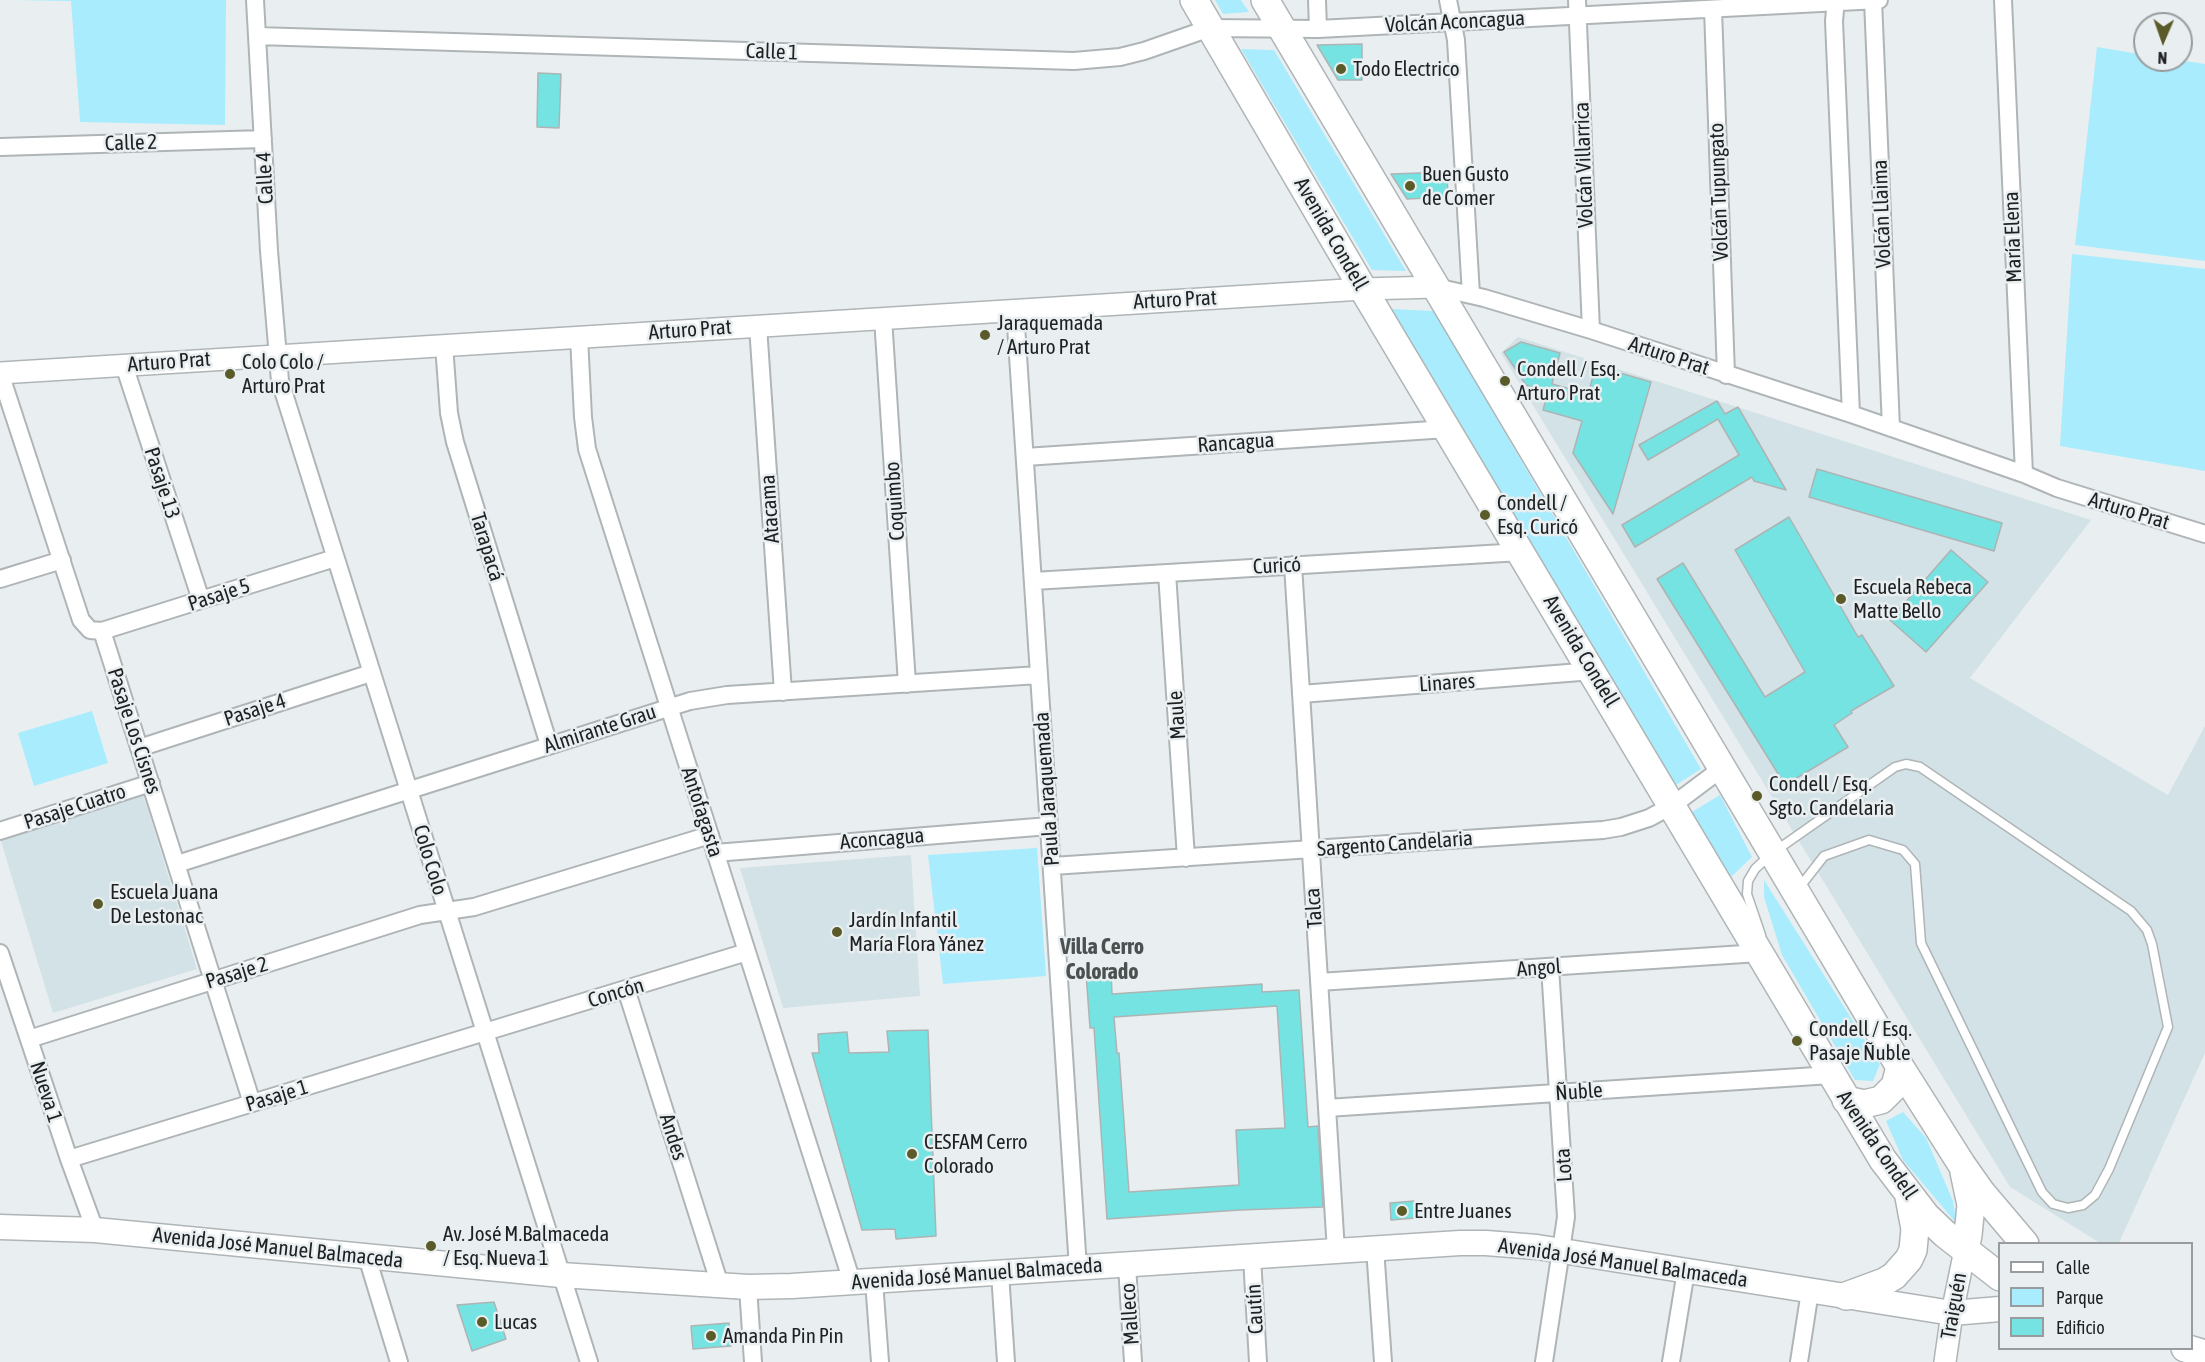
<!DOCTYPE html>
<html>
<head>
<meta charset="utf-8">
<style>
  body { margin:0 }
  #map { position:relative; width:2205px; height:1362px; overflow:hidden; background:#e9eff1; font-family:"Asap Condensed",sans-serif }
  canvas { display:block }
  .legend { position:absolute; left:1998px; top:1242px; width:195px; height:108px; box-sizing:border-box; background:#e9eff1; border:2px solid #989c9e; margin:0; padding:8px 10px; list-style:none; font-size:18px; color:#1e2021 }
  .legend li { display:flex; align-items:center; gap:12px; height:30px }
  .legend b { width:30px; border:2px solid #989c9e }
  .north { position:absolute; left:2133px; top:12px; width:60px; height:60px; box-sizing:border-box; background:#e9eff1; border:2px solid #989c9e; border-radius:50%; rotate:182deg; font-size:16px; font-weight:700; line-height:24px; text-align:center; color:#1e2021 }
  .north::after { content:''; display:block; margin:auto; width:21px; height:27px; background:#5a5b28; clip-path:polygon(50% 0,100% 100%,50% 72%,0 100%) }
</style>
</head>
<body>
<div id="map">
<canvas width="2205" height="1362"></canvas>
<ul class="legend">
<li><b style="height:8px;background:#fff"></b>Calle</li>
<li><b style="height:16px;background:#a8ecfd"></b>Parque</li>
<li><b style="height:16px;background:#75e3e2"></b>Edificio</li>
</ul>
<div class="north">N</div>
</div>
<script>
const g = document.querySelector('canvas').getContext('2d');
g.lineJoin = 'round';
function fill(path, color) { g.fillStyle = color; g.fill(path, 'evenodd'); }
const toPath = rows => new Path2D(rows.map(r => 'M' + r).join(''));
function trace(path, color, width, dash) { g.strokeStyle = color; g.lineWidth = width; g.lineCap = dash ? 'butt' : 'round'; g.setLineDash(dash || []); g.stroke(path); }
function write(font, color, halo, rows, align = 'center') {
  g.font = font + ' "Asap Condensed",sans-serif'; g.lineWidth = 5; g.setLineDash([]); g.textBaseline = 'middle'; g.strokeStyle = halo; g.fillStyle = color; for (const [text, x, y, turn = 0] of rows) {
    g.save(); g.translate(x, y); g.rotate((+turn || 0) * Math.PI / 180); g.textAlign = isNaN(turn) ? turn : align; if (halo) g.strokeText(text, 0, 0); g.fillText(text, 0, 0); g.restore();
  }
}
fill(toPath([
  [1518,337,2091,520,1970,678,2168,795,2205,726,2205,1053,2119,1243,2100,1243,2010,1187,1501,353],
  [143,794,197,969,53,1013,0,838],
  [911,855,920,996,783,1008,740,868]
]), '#d3e2e6');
fill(toPath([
  [13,0,226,0,225,125,80,122,71,1],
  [1215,0,1241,0,1249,12,1223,14],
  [2097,47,2145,55,2145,60,2178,60,2205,64,2205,261,2075,245],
  [1241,49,1274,50,1406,271,1372,270],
  [2072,254,2205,269,2205,471,2060,446],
  [1391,309,1434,311,1701,769,1676,785],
  [92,711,108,763,34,786,18,733],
  [1720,795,1752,857,1731,877,1692,812],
  [1037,848,1046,976,943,984,928,855],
  [1764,880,1880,1064,1873,1081,1855,1080,1782,955,1764,897],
  [1903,1112,1926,1138,1953,1201,1957,1224,1903,1160,1886,1121]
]), '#a8ecfd');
const building = toPath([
  [1362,44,1362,80,1338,80,1317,45,1362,44],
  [538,73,561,74,559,128,537,127,538,73],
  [1447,172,1448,197,1407,199,1391,174,1447,172],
  [1521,342,1560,353,1552,384,1588,394,1596,366,1651,382,1613,514,1573,453,1582,421,1543,410,1548,392,1526,385,1504,352,1521,342],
  [1717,401,1725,414,1738,407,1786,490,1754,481,1752,477,1635,547,1622,525,1739,455,1718,419,1648,460,1639,445,1717,401],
  [1817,469,2002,523,1994,551,1809,497,1817,469],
  [1789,517,1858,637,1862,635,1894,686,1851,711,1852,713,1834,725,1848,747,1785,785,1657,579,1683,563,1765,697,1805,672,1735,550,1789,517],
  [1951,550,1988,582,1926,652,1890,620,1951,550],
  [1111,971,1112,994,1262,984,1262,992,1299,990,1308,1127,1318,1126,1323,1207,1240,1210,1107,1219,1094,1028,1090,1028,1086,973,1111,971],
  [1277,1006,1285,1128,1236,1130,1239,1185,1129,1192,1119,1053,1117,1053,1114,1017,1277,1006],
  [928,1030,936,1236,896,1239,895,1229,862,1230,812,1053,819,1053,818,1034,847,1032,849,1053,889,1052,887,1031,928,1030],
  [1414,1201,1415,1218,1391,1220,1390,1203,1414,1201],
  [494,1302,506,1339,472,1351,457,1305,494,1302],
  [729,1323,731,1346,693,1349,691,1326,729,1323]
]);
fill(building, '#75e3e2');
trace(building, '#aeb4b4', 1.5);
const service = toPath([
  [1761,935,1747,894,1748,881,1755,869,1771,854,1895,767,1906,764,1920,767,2131,911,2147,930,2152,944,2168,1027,2109,1169,2095,1195,2083,1205,2068,1208,2053,1204,2042,1192,1921,943,1915,864,1903,850,1869,840,1824,856,1799,888]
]);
const minor = toPath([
  [255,0,269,251,280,381,589,1362],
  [1317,0,1318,29],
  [1448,0,1456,40,1471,295],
  [1577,0,1591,330],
  [1836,0,1834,21,1851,414],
  [1873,0,1891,428],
  [2003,0,2024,474],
  [1713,9,1726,375],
  [257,36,1074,61,1120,57,1144,51,1210,28,1318,29,1879,0],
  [0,147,263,139],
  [1436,287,1484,298,1591,330,1851,414,2024,474,2057,488,2205,534],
  [1015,310,1078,1268],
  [883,318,907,684],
  [758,326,783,692],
  [579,337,583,417,587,449,852,1282],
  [444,345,449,413,455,442,549,745],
  [124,365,201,600],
  [0,373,81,620,90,630,102,631,335,558],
  [1025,457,1447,429],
  [1293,565,1336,1251],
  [1167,573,1186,858],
  [0,579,62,560],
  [1033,581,1521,552],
  [102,631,252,1103],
  [1301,694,1593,671],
  [139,748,371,673],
  [0,831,151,783],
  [715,853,1049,826],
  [177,864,690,701,727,695,1039,675],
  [1052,866,1603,830,1621,827,1649,818,1673,805,1721,769],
  [0,953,69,1159,95,1230],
  [1319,982,1759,953],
  [626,989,720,1285],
  [29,1039,420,915,474,907,710,835],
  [1327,1108,1831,1075],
  [69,1159,747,952],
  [1375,1248,1383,1362],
  [367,1257,399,1362],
  [1252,1257,1258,1362],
  [1127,1265,1133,1362],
  [1000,1273,1006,1362],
  [874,1281,880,1362],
  [748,1287,753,1362],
  [1544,1362,1566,1217,1550,967],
  [1671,1362,1686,1271],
  [1799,1362,1810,1291]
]);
const tertiary = toPath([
  [0,373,1363,289,1436,287],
  [1945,1362,1952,1313,1965,1250]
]);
const secondary = toPath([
  [0,1227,95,1230,561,1275,748,1287,792,1286,1460,1243,1486,1243,1537,1247,1952,1313,2000,1309]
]);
const primary = toPath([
  [1194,0,1363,289,1883,1160,1926,1216,1945,1234,2000,1277],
  [1265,0,1900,1067,1962,1165,1981,1192,2025,1244],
  [1846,1100,1864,1104,1881,1100,1895,1086,1900,1067],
  [1964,1172,1971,1205,1968,1235,1965,1250],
  [1846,1296,1884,1282,1894,1276,1909,1259,1913,1250,1915,1229,1909,1197],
  [2185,1348,2205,1354]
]);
trace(service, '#afb5b7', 11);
trace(minor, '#afb5b7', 20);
trace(tertiary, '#afb5b7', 24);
trace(secondary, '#afb5b7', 27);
trace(primary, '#afb5b7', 30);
trace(service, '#fff', 8);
trace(minor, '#fff', 16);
trace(tertiary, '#fff', 21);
trace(secondary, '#fff', 24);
trace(primary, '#fff', 27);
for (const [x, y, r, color] of [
  [1341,69,6,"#5a5b28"],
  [1410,186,6,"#5a5b28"],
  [985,335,6,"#5a5b28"],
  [230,374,6,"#5a5b28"],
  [1505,381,6,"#5a5b28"],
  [1485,515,6,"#5a5b28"],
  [1841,599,6,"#5a5b28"],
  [1757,796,6,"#5a5b28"],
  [98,904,6,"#5a5b28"],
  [837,932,6,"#5a5b28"],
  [1797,1041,6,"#5a5b28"],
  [912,1154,6,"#5a5b28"],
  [1402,1211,6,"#5a5b28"],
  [431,1246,6,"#5a5b28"],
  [482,1322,6,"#5a5b28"],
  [711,1336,6,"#5a5b28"]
]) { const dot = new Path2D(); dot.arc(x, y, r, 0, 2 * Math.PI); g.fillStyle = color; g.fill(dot); trace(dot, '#e9eff1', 2); }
write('21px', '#1e2021', '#e9eff1', [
  ["Volcán Aconcagua",1455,22,-3],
  ["Calle 1",772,52,2],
  ["Calle 2",131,143,-2],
  ["Volcán Villarrica",1584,165,-92],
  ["Calle 4",265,178,-93],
  ["Volcán Tupungato",1719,192,-92],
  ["Volcán Llaima",1882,214,-92],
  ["Avenida Condell",1331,234,60],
  ["María Elena",2013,237,-92],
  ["Arturo Prat",1175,300,-3],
  ["Arturo Prat",690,330,-4],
  ["Arturo Prat",1669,356,18],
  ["Arturo Prat",169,362,-4],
  ["Rancagua",1236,443,-4],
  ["Pasaje 13",162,483,72],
  ["Coquimbo",895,501,-94],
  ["Atacama",770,509,-94],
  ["Arturo Prat",2129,511,17],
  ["Tarapacá",487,547,73],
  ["Curicó",1277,566,-3],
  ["Pasaje 5",219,595,-18],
  ["Avenida Condell",1581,651,59],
  ["Linares",1447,683,-4],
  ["Pasaje 4",255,710,-18],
  ["Maule",1177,715,-94],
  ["Almirante Grau",600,729,-18],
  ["Pasaje Los Cisnes",134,731,72],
  ["Paula Jaraquemada",1047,789,-94],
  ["Pasaje Cuatro",75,807,-18],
  ["Antofagasta",702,812,72],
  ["Aconcagua",882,839,-5],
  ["Sargento Candelaria",1395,844,-4],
  ["Colo Colo",430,860,73],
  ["Talca",1314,908,-94],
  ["Angol",1539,968,-4],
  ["Pasaje 2",237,973,-17],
  ["Concón",616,993,-17],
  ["Nueva 1",46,1092,72],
  ["Ñuble",1579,1092,-4],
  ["Pasaje 1",277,1096,-17],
  ["Andes",673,1137,72],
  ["Avenida Condell",1877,1145,56],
  ["Lota",1564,1165,-94],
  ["Avenida José Manuel Balmaceda",278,1248,6],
  ["Avenida José Manuel Balmaceda",1623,1263,8],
  ["Avenida José Manuel Balmaceda",977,1274,-4],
  ["Traiguén",1954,1306,-80],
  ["Cautín",1255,1309,-93],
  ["Malleco",1130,1314,-94]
]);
write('21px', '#1e2021', '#e9eff1', [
  ["Todo Electrico",1353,69],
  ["Buen Gusto",1422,174],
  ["de Comer",1422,198],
  ["Jaraquemada",997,323],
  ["/ Arturo Prat",997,347],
  ["Colo Colo /",242,362],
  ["Arturo Prat",242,386],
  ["Condell / Esq.",1517,369],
  ["Arturo Prat",1517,393],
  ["Condell /",1497,503],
  ["Esq. Curicó",1497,527],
  ["Escuela Rebeca",1853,587],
  ["Matte Bello",1853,611],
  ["Condell / Esq.",1769,784],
  ["Sgto. Candelaria",1769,808],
  ["Escuela Juana",110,892],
  ["De Lestonac",110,916],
  ["Jardín Infantil",849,920],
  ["María Flora Yánez",849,944],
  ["Condell / Esq.",1809,1029],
  ["Pasaje Ñuble",1809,1053],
  ["CESFAM Cerro",924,1142],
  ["Colorado",924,1166],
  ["Entre Juanes",1414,1211],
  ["Av. José M.Balmaceda",443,1234],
  ["/ Esq. Nueva 1",443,1258],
  ["Lucas",494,1322],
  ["Amanda Pin Pin",723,1336]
], 'left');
write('bold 22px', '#4b5051', '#e9eff1', [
  ["Villa Cerro",1102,947],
  ["Colorado",1102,972]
]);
</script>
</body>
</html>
